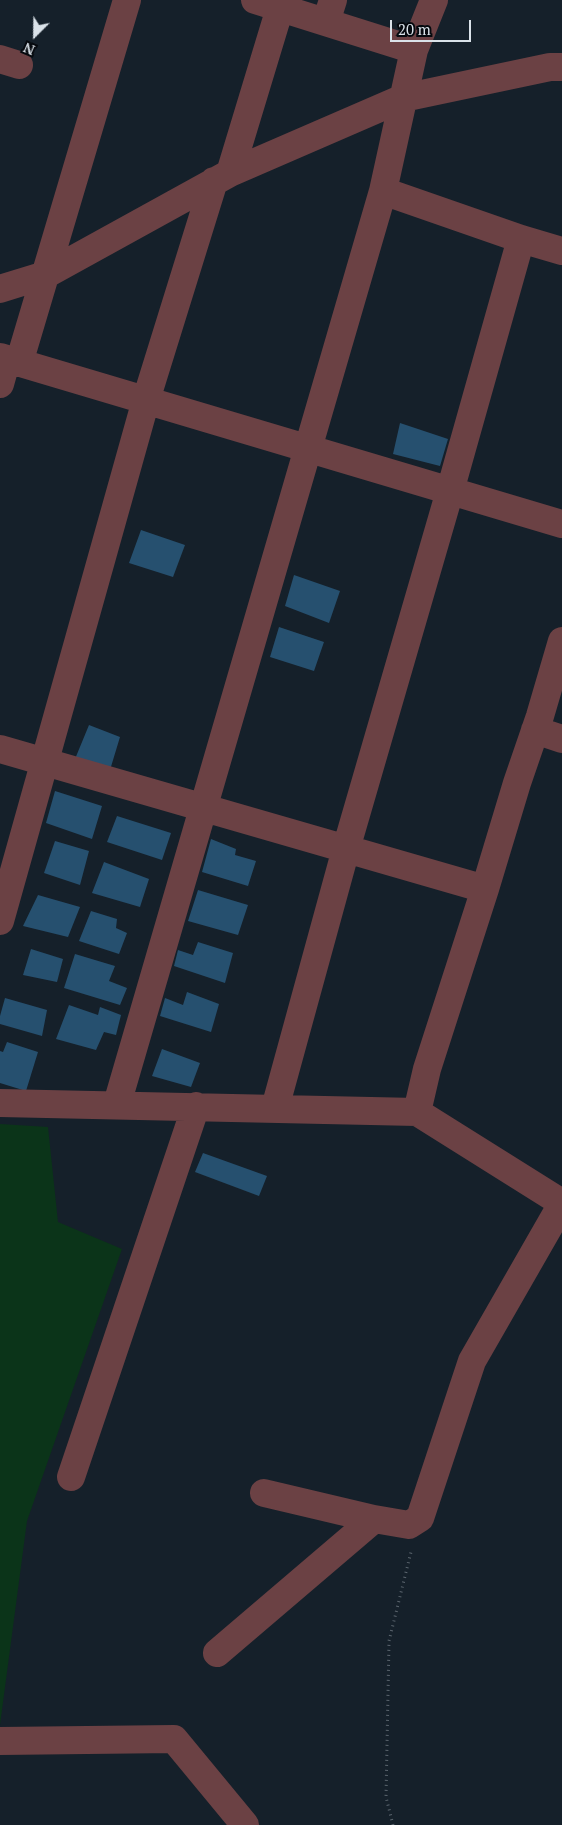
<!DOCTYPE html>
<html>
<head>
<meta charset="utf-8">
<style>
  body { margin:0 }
  #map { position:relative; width:562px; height:1825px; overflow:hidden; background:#15202a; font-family:"PT Serif",serif }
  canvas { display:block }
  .north { position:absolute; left:10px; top:10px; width:50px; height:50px; -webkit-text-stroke:4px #05090e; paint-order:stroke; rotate:203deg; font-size:14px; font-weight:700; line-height:20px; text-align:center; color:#dae2e9 }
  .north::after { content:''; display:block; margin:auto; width:18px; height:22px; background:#dae2e9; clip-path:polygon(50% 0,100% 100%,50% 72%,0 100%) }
  .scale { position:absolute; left:390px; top:20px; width:81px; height:22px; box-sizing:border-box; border:2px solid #dae2e9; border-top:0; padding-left:6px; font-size:15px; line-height:18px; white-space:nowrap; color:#dae2e9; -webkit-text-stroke:4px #05090e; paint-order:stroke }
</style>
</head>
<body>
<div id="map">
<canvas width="562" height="1825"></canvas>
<div class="north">N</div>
<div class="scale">20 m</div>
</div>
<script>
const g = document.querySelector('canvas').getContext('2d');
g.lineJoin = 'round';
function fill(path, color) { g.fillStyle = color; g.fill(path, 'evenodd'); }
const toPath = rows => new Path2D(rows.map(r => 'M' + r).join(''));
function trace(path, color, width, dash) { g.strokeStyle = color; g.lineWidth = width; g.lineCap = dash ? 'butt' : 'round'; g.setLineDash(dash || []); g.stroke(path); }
fill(toPath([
  [0,1124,48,1127,58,1222,122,1249,27,1521,0,1725]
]), '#0b3419');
fill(toPath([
  [400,423,448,439,440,466,393,454],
  [141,530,185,545,173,577,129,563],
  [294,575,340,591,329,623,285,606],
  [279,627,324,642,314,671,270,657],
  [89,725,120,737,110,770,75,759],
  [55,791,102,806,92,839,46,823],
  [117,816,171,833,162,860,107,842],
  [211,839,236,849,235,855,256,861,248,886,202,872],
  [55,841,89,851,80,885,44,873],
  [104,862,149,879,140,907,92,893],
  [198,890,248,905,238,935,188,921],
  [38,895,80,907,68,937,23,926],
  [91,911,117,919,116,928,127,933,119,954,79,941],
  [198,942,233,953,225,983,174,966,178,950,193,955],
  [31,949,63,959,57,982,23,975],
  [75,954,115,966,109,981,127,988,120,1005,64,988],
  [187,992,219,1004,211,1032,160,1016,165,998,183,1005],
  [5,998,47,1010,42,1036,0,1024,0,1016],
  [69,1005,98,1015,100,1007,121,1015,116,1035,104,1032,96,1050,56,1039],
  [7,1042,38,1052,26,1091,0,1083,0,1051,3,1052],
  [162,1049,200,1063,191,1087,152,1076],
  [203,1153,267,1176,259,1196,195,1172]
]), '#26506f');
trace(toPath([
  [393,1825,386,1797,389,1641,411,1552]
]), '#5b656e', 3, [1, 4]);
trace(toPath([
  [255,0,414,50],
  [326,22,333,0],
  [0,59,19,65],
  [230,173,280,8],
  [383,191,521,239,562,251],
  [0,289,45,275,230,173,403,98,550,67,562,67],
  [0,357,562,524],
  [19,363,127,0],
  [0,384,7,359],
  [535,730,562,739],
  [0,749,485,889],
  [0,921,146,400,214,181],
  [0,1103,417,1112,562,1203],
  [117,1104,383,191,414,50,434,0],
  [275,1108,346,849,450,491,521,239],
  [417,1112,427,1069,485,889,517,783,540,716,562,641],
  [71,1477,196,1106],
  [264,1493,374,1519],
  [217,1653,374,1519,409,1525,420,1518,472,1361,562,1204],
  [0,1741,174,1739,245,1825]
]), '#6b4144', 28);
</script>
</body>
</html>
